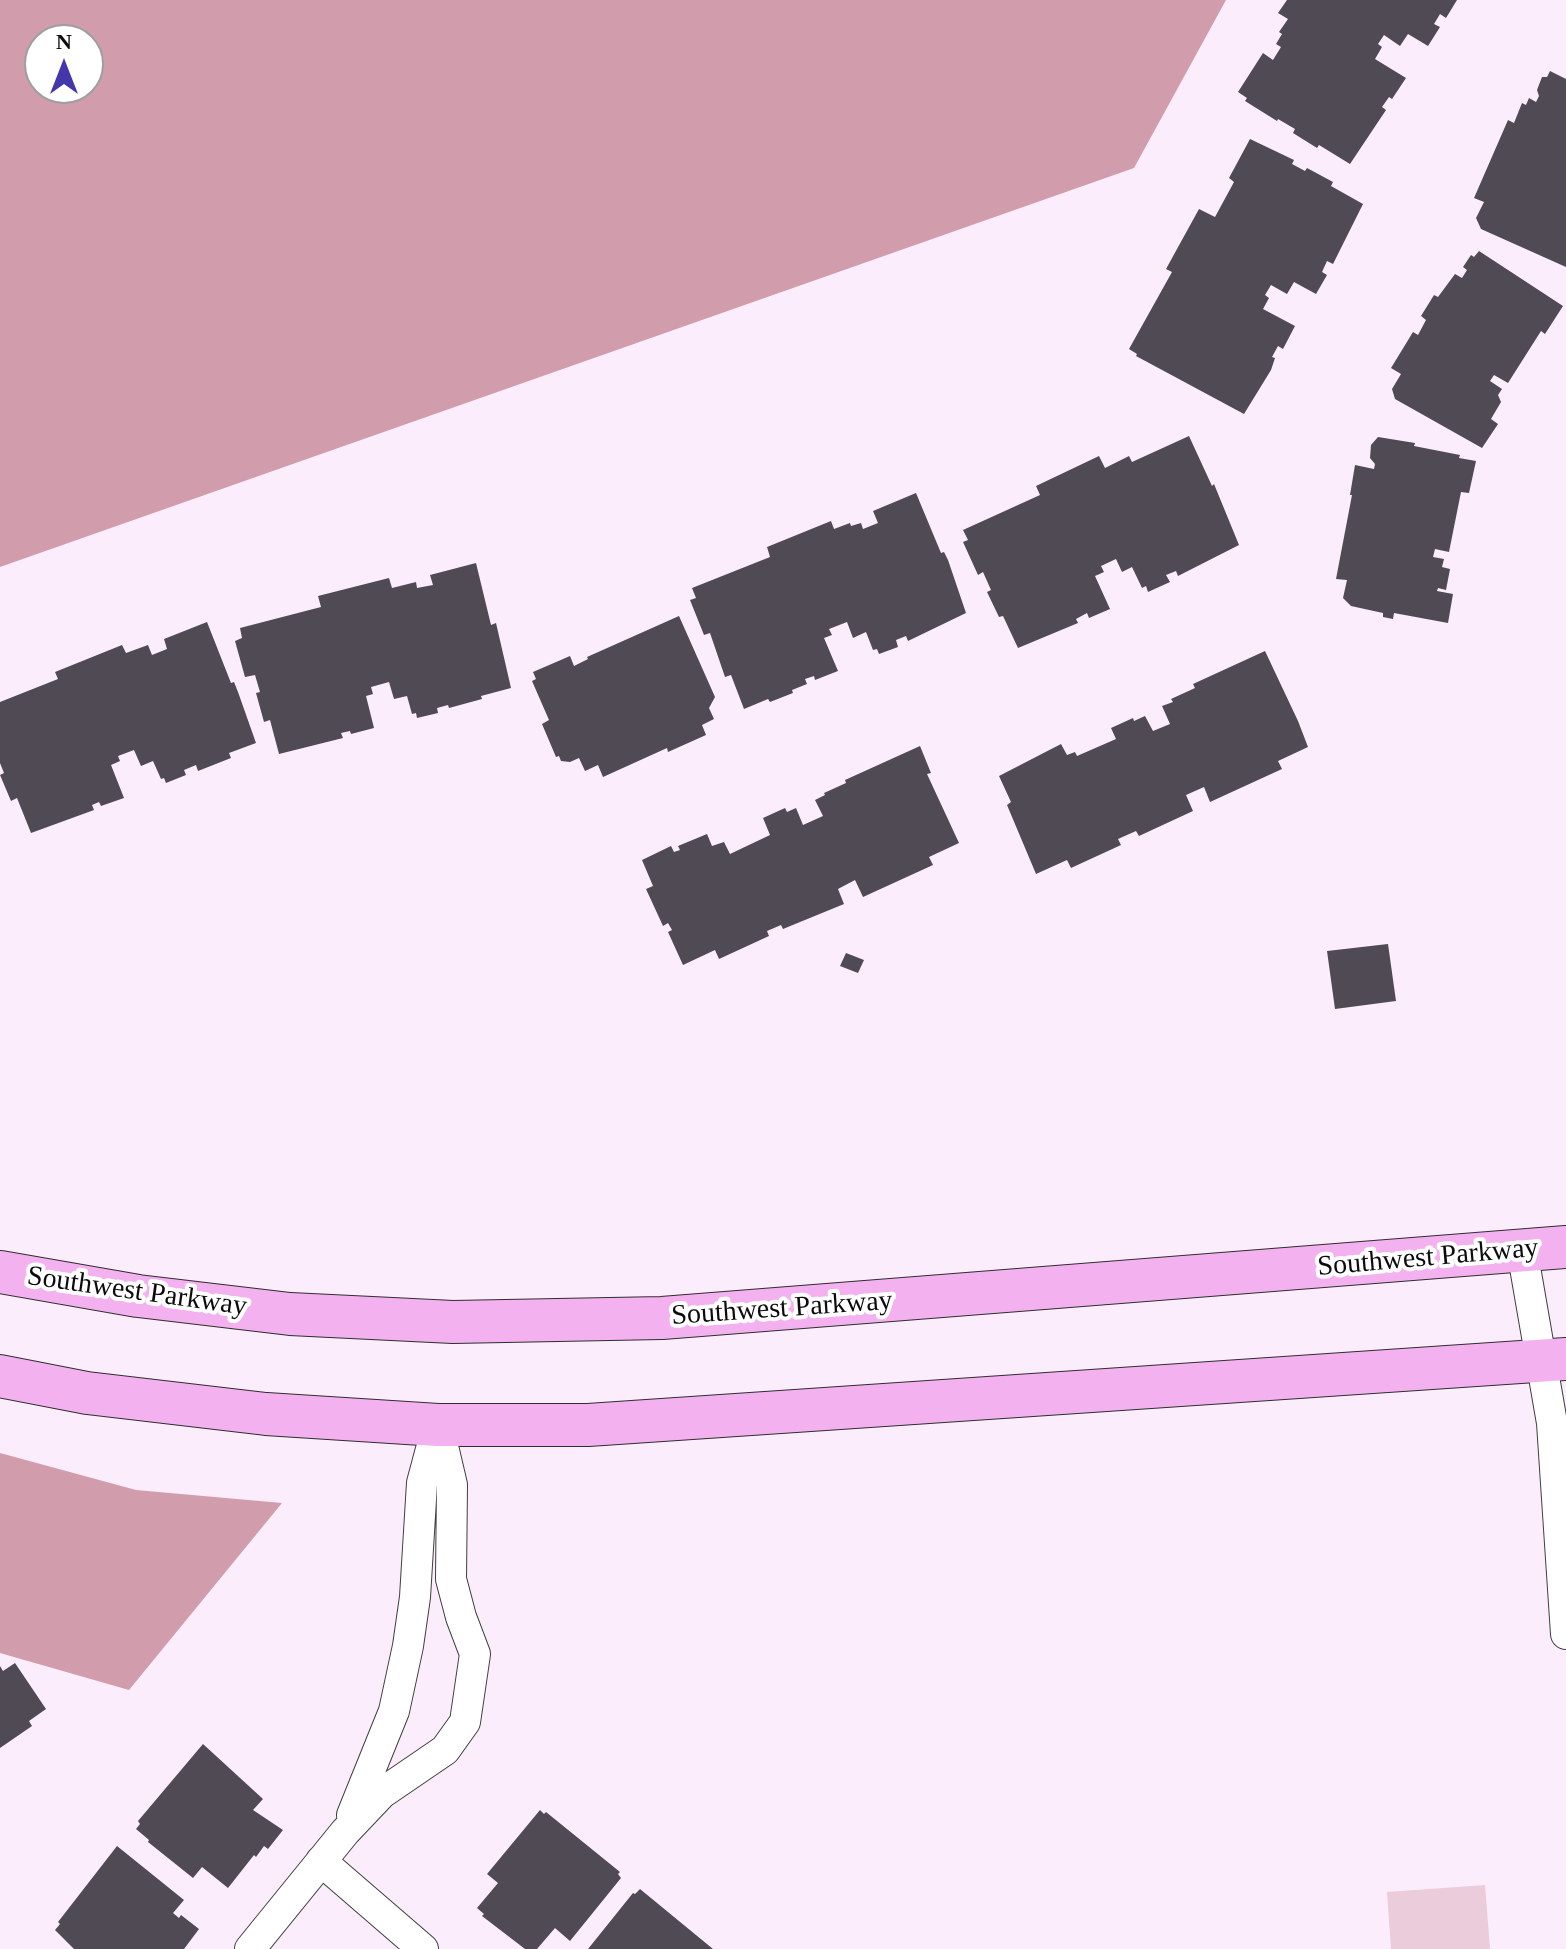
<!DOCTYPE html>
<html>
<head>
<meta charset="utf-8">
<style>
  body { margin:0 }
  #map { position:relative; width:1566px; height:1949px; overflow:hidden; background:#fcedfc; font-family:"Times New Roman",serif }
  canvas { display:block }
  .north { position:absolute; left:24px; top:24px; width:80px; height:80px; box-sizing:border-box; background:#fff; border:2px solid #9e9e9e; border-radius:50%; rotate:0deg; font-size:22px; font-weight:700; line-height:32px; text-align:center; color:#0c0c0c }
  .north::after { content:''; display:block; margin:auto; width:28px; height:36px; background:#4437a9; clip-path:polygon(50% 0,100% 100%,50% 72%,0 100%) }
</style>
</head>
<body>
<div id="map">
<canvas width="1566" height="1949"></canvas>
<div class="north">N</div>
</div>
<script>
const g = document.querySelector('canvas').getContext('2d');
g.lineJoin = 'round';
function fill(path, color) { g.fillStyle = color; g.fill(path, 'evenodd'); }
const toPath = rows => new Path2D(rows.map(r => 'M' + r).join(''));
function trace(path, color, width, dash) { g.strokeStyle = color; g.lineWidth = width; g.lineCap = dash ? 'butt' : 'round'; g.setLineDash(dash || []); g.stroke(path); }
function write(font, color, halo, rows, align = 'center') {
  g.font = font + ' "Times New Roman",serif'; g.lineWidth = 8; g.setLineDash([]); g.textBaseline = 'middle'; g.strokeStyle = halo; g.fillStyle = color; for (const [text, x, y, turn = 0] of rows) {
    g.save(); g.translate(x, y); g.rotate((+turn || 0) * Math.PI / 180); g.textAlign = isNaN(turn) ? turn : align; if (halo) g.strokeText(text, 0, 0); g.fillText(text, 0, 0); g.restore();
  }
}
fill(toPath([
  [0,0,1226,0,1134,168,0,567],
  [88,40,88,88,40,88,40,40],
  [0,1453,136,1490,282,1503,129,1690,0,1653]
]), '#d19dac');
fill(toPath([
  [1485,1885,1490,1949,1391,1949,1387,1892]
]), '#ebccdb');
fill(toPath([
  [1287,0,1457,0,1446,18,1440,14,1434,24,1440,27,1428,46,1408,34,1400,46,1384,35,1378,44,1382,47,1375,59,1406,78,1392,99,1389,97,1382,107,1386,110,1350,164,1319,145,1317,148,1293,133,1295,129,1278,119,1277,121,1245,101,1247,98,1238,92,1263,53,1273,60,1281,47,1276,44,1282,34,1279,32,1288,19,1278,13],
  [1550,71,1566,79,1566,267,1481,229,1476,218,1484,202,1474,198,1508,120,1514,123,1522,103,1526,105,1529,98,1536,102,1539,96,1537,90,1542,77,1547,77],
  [1250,139,1294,160,1292,164,1305,171,1307,168,1333,182,1331,186,1363,204,1333,264,1327,261,1322,272,1327,275,1316,294,1294,282,1287,294,1271,285,1265,295,1269,298,1263,309,1295,326,1283,349,1278,346,1272,357,1275,358,1271,370,1244,414,1136,356,1137,354,1129,349,1172,272,1166,269,1199,209,1215,217,1234,182,1229,178],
  [1479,251,1563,306,1545,334,1541,331,1508,383,1494,375,1490,381,1502,389,1498,395,1501,402,1491,419,1498,424,1482,448,1395,399,1392,389,1401,374,1391,368,1413,332,1418,335,1426,320,1421,316,1434,295,1438,297,1455,274,1462,278,1467,270,1463,267,1471,255,1474,257],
  [1189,436,1212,486,1214,484,1239,545,1178,576,1176,571,1166,575,1170,582,1148,592,1146,586,1142,588,1132,567,1122,572,1116,559,1101,566,1104,572,1095,576,1110,609,1089,618,1087,613,1076,619,1078,623,1018,648,1003,616,999,617,987,592,991,590,983,572,978,575,963,542,968,540,963,530,1040,495,1036,486,1099,456,1105,468,1129,456,1132,462],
  [1378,437,1415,443,1414,446,1460,455,1459,458,1476,461,1469,493,1461,492,1449,552,1435,549,1433,557,1444,559,1442,567,1450,569,1446,590,1438,588,1437,591,1453,594,1448,623,1394,613,1393,619,1383,617,1383,613,1351,606,1343,598,1347,580,1336,579,1352,495,1350,495,1355,465,1374,469,1375,464,1370,458,1371,445],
  [916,493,941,553,944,552,948,560,966,613,908,641,906,636,896,640,898,647,879,654,877,649,873,650,866,632,853,638,847,622,829,629,832,635,824,638,838,671,815,680,814,676,805,679,807,684,792,690,793,693,770,702,768,699,744,709,731,675,725,677,710,633,704,635,690,600,696,598,692,588,770,557,767,547,831,521,834,529,850,523,851,526,861,523,863,529,878,523,873,511],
  [476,563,491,625,496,623,511,688,481,696,482,699,449,708,448,705,437,708,438,713,417,718,416,713,412,714,407,696,394,699,389,682,371,687,373,694,366,696,374,728,351,734,350,731,341,733,343,738,279,754,270,720,264,722,256,693,260,692,255,675,245,677,235,641,242,638,240,628,321,607,318,596,389,578,392,588,416,582,417,588,433,585,430,575],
  [679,616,715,697,709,708,714,719,702,725,706,735,668,752,667,748,603,777,598,765,585,771,579,758,570,762,561,761,559,756,556,757,542,724,549,720,532,681,536,679,533,672,570,656,574,666,588,659,587,657],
  [207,622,231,683,234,682,238,692,256,743,229,753,231,758,198,771,196,765,184,770,186,775,166,783,164,778,161,779,153,761,141,766,134,750,118,756,120,761,111,765,124,798,101,806,99,802,92,805,94,810,31,833,17,798,11,801,0,775,4,773,0,763,0,702,58,679,55,672,122,645,126,653,148,645,152,655,167,649,164,639],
  [1265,651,1298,721,1308,747,1278,761,1282,769,1210,802,1204,787,1186,795,1193,811,1139,836,1136,831,1118,839,1121,845,1071,868,1067,860,1036,874,1007,805,1011,802,999,776,1061,744,1067,755,1075,752,1077,756,1116,739,1111,728,1133,718,1134,721,1145,716,1153,731,1170,724,1162,706,1173,702,1171,699,1195,688,1193,684],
  [920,746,931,773,927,774,959,843,929,857,933,865,863,897,855,880,838,889,844,904,783,929,781,925,767,931,769,936,719,959,715,950,683,965,668,932,672,930,668,923,663,926,646,889,653,886,642,860,671,846,674,852,680,850,678,846,707,834,712,846,724,842,730,854,770,835,763,818,785,808,787,812,796,808,803,825,823,816,815,800,825,795,824,793,846,783,845,780],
  [1388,944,1396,1001,1335,1009,1327,951],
  [846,953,864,960,858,973,840,966],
  [15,1663,46,1709,29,1721,32,1726,0,1748,0,1666,3,1671],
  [203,1744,263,1799,253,1810,283,1830,268,1849,264,1846,256,1857,254,1855,228,1888,202,1867,193,1878,148,1842,149,1840,136,1829,140,1824,138,1821],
  [540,1810,544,1814,546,1812,620,1872,618,1874,621,1878,570,1941,555,1928,537,1949,525,1949,482,1916,484,1914,477,1908,498,1883,487,1874],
  [117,1846,184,1900,173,1913,179,1918,181,1915,199,1929,184,1949,74,1949,55,1930,60,1924,58,1922],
  [640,1889,713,1949,588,1949,633,1893,635,1894]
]), '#4f4a53');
const minor = toPath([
  [1522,1250,1552,1423,1566,1634],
  [352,1815,394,1711,408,1646,415,1597,422,1483,437,1427],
  [321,1861,423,1949],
  [250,1949,345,1832,382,1793,445,1750,465,1722,475,1654,461,1617,451,1579,452,1485,438,1425]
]);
const secondary = toPath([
  [0,1272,138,1296,290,1314,453,1322,662,1318,1566,1247],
  [0,1376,87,1393,266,1414,438,1425,588,1425,1566,1359]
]);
trace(minor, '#3f3f3f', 32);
trace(secondary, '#2e2e2e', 44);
trace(minor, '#fff', 30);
trace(secondary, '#f4b1f0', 42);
write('28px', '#0c0c0c', '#fff', [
  ["Southwest Parkway",1428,1258,-5],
  ["Southwest Parkway",137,1292,8],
  ["Southwest Parkway",782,1309,-4]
]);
</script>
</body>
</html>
